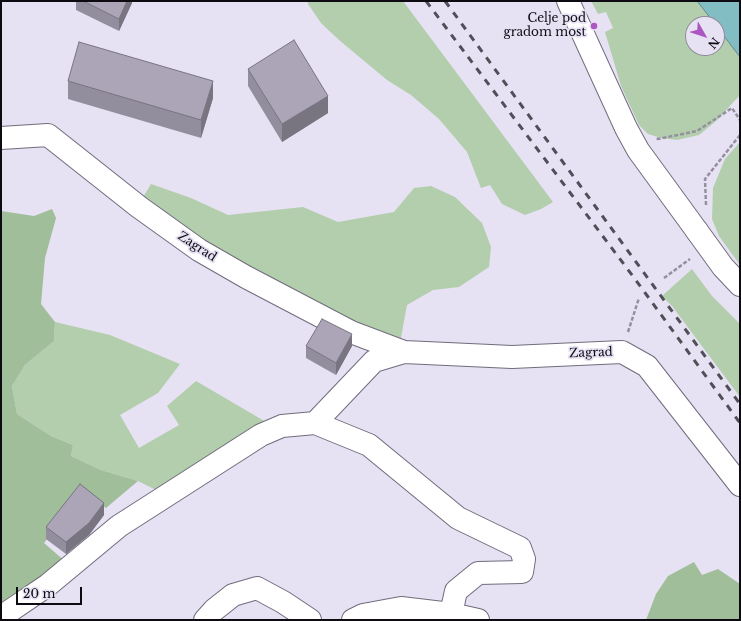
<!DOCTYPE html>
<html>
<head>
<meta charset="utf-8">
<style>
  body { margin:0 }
  #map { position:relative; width:741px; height:621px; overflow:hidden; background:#e7e1f4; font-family:"Libre Baskerville",serif }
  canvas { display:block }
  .frame { position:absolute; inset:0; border:2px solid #0d0b11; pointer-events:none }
  .north { position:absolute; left:685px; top:16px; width:40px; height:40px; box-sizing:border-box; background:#e7e1f4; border:1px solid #908b99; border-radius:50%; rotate:129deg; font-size:11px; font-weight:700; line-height:16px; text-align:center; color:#0d0b11 }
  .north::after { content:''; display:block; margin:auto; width:14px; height:18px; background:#ad55c1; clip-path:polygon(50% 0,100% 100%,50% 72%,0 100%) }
  .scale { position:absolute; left:16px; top:587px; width:66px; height:18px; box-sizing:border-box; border:2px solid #0d0b11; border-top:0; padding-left:5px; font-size:12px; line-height:14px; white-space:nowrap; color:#0d0b11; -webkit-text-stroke:3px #e7e1f4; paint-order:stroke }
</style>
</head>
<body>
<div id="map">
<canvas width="741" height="621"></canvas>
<div class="frame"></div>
<div class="north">N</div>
<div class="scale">20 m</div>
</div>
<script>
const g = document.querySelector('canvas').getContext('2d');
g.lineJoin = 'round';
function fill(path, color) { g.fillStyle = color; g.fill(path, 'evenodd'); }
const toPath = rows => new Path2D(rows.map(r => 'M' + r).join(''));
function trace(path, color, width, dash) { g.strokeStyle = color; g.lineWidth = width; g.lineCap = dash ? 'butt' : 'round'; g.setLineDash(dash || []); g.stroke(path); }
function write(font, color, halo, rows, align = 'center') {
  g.font = font + ' "Libre Baskerville",serif'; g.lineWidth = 3.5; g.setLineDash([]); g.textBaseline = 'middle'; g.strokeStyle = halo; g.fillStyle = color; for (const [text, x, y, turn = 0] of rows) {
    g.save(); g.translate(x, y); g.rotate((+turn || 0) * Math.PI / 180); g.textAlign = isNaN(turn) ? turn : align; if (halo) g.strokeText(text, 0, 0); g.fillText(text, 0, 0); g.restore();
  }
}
fill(toPath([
  [308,1,403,1,553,202,541,209,525,215,502,204,490,185,481,188,467,152,439,119,411,95,387,80,339,40,321,23,308,4],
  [591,1,697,1,715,24,693,24,693,48,717,48,717,27,740,57,740,95,716,121,699,135,677,140,661,138,648,134,639,125,621,86,605,32,613,28,606,12,598,14],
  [740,142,740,265,719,236,712,219,713,188,725,159],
  [151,184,191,198,228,215,303,207,338,222,394,212,414,188,431,186,455,197,482,223,491,247,489,267,459,287,433,290,407,305,400,343,295,301,142,199],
  [692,269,712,296,740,324,740,397,672,306,662,296],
  [55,322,110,335,180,364,158,393,120,415,139,448,179,425,167,406,196,381,266,422,156,490,138,481,101,470,71,456,73,445,51,436,17,414,12,386,25,365,54,341]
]), '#b2ceac');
fill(toPath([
  [52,209,56,218,45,258,41,304,55,322,54,341,25,365,12,386,17,414,51,436,73,445,71,456,101,470,138,481,106,508,85,493,44,543,66,562,1,610,1,211,34,216],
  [694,562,702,575,718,569,740,584,740,620,646,620,656,594,668,576]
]), '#a0be99');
const water = toPath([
  [697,1,740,1,740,57,717,27,717,24,715,24,697,1]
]);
fill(water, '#82bdc3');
trace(water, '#5f888e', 1);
const minor = toPath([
  [568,1,626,128,638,150,697,231],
  [1,138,48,135,139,207,199,250,246,277,351,332,404,352],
  [315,423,369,445,458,518,520,548,524,559,522,572,478,573,456,591,451,614],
  [1,617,48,585,119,526,261,435,282,426,315,423,374,361,404,352,512,357,622,352,647,366,740,485],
  [205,620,214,610,233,595,257,588,283,602,310,620],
  [353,620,363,615,401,608,451,614,478,620]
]);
const tertiary = toPath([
  [697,231,723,267,740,285]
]);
trace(minor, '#716c7c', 24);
trace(tertiary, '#716c7c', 24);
trace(toPath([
  [657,138,658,139,697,131,732,108,740,120],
  [706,205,705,179,740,135],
  [664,278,690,259],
  [628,332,639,298]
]), '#94909e', 2.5, [4, 2]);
trace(minor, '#fff', 22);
trace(tertiary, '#fff', 22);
trace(toPath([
  [426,1,635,279,740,423],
  [445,1,740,404]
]), '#514e58', 3, [7, 7]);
fill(toPath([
  [76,1,132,1,132,3,119,31,76,10],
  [248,69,328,113,282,142,248,86],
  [68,81,213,98,201,138,68,99],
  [306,346,352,346,336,375,306,358],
  [104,515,89,535,66,554,46,539,46,527]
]), '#938e9d');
fill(toPath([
  [127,1,132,1,132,3,119,31,119,19],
  [213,81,213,98,201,138,201,120],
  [328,96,328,113,282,142,282,124],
  [352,334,352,346,336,375,336,363],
  [104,503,104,515,89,535,66,554,66,542]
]), '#787480');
const building = toPath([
  [83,1,127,1,119,19,83,1],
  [294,40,328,96,282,124,248,69,294,40],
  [79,42,213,81,201,120,68,81,79,42],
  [322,319,352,334,336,363,306,346,322,319],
  [80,484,104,503,89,523,66,542,46,527,80,484]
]);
fill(building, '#aba5b7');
trace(building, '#787480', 1);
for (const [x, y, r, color] of [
  [594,26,4,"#ad55c1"]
]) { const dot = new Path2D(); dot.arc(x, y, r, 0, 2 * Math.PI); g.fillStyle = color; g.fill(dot); trace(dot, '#e7e1f4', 1.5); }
write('12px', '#0d0b11', '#e7e1f4', [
  ["Celje pod",586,19],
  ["gradom most",586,33]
], 'right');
write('12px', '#0d0b11', '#e7e1f4', [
  ["Zagrad",197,247,33],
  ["Zagrad",591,353,-2]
]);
</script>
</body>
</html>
